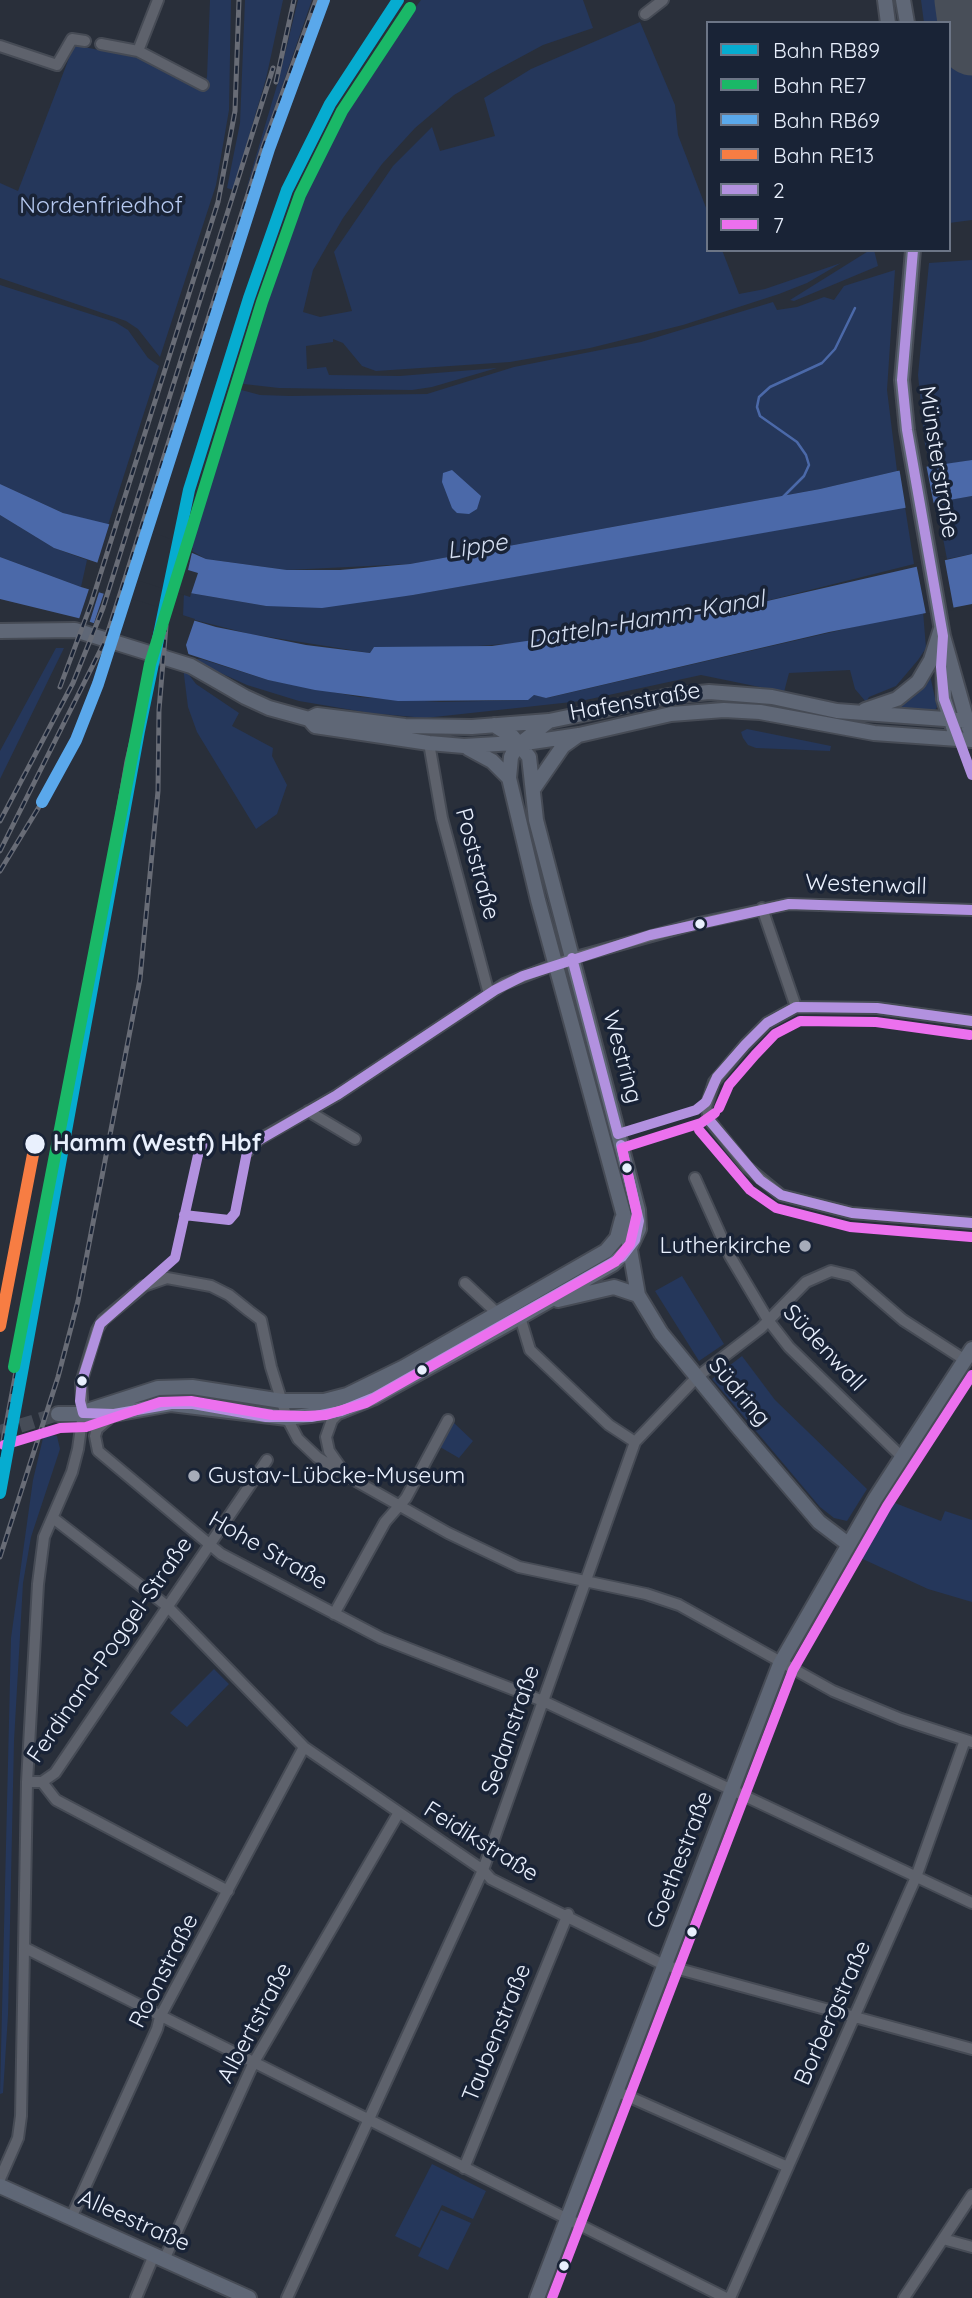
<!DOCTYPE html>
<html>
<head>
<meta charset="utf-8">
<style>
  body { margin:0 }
  #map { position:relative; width:972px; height:2298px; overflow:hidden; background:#292f3a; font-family:Quicksand,sans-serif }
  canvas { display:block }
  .legend { position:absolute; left:706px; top:21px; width:245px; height:231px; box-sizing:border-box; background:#192336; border:2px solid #6c7586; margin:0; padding:9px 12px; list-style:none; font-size:21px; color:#e9f0fd }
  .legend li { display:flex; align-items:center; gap:14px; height:35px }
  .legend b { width:35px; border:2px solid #6c7586 }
</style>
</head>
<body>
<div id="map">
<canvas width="972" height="2298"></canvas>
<ul class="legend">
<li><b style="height:9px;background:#06acd0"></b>Bahn RB89</li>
<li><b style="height:9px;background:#1ab867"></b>Bahn RE7</li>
<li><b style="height:9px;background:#5aa8eb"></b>Bahn RB69</li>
<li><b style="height:9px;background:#f77d43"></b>Bahn RE13</li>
<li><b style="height:9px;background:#b291df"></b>2</li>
<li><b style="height:9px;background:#ec70ee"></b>7</li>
</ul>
</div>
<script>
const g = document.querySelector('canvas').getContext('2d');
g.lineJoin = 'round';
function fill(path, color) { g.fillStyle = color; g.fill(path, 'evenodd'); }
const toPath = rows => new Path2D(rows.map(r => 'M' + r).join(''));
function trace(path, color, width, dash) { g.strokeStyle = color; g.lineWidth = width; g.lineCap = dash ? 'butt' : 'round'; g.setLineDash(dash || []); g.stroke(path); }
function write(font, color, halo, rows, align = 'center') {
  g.font = font + ' Quicksand,sans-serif'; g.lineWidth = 7; g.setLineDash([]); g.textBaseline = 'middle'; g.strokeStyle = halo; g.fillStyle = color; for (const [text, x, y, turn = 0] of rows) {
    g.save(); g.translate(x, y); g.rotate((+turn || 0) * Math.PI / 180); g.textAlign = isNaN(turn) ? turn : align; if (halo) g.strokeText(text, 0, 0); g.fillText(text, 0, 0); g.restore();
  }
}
fill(toPath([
  [210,0,231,0,229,110,216,185,160,357,138,329,126,321,0,278,0,183,18,191,74,45,144,59,202,90,207,77],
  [245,0,283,0,266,79,233,190,227,188,240,123],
  [298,0,312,0,245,193,278,82],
  [421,0,583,0,593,28,543,45,491,73,454,95,415,128,382,164,343,218,313,270,303,312,320,317,352,311,334,252,393,166,432,127,440,151,495,136,484,98,531,69,640,22,675,105,678,135,708,213,708,250,722,250,739,294,765,289,841,263,807,283,779,294,683,325,590,348,510,362,376,371,362,366,343,343,333,339,333,342,306,346,307,369,326,367,329,375,400,376,497,368,432,387,412,390,279,388,235,383,286,224,318,151,372,64],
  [921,0,972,0,972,220,949,223,949,23,924,23],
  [870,250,874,250,878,266,794,301,790,300],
  [972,260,972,460,931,467,925,445,918,375,929,263],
  [895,270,887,390,897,471,820,489,410,564,287,570,206,559,190,550,201,494,234,388,260,395,290,396,427,394,514,367,641,342,773,302,777,310,797,307,824,297,834,300,844,286],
  [0,285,115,322,128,330,148,358,159,366,108,525,63,513,0,484],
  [972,496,972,554,947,559,936,502],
  [905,507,914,564,762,602,532,642,451,648,374,647,370,653,250,634,183,617,184,592,266,606,413,595],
  [0,515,54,548,87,560,81,587,0,557],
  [923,611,926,648,918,660,896,686,869,697,866,702,855,689,850,670,789,673,784,692,701,675,581,701,425,718,370,713,299,701,247,685,190,659,201,659,268,680,359,697,441,702,527,700,534,695,547,698],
  [56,648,64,648,0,779,0,751],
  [183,667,196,684,239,713,232,726,273,748,272,756,287,785,277,814,256,829,197,732,188,707],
  [930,675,937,707,934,712,885,711,915,693],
  [747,729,831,746,830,751,756,748,748,745,743,738,741,732],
  [682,1276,724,1344,699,1361,655,1291],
  [742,1356,775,1400,867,1489,847,1521,834,1518,820,1507,712,1379],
  [453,1422,473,1441,459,1458,440,1447],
  [44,1434,57,1436,60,1449,31,1537,23,1583,14,1741,8,2015,3,2093,0,2094,11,1638,33,1480],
  [890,1501,941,1521,945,1511,972,1520,972,1602,928,1589,854,1555],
  [214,1669,229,1684,187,1727,170,1713],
  [432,2164,486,2191,473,2219,442,2205,420,2248,395,2236],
  [441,2210,471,2223,448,2270,418,2256]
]), '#25375b');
fill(toPath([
  [972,460,972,496,413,595,322,608,266,606,184,592,54,548,0,515,0,484,63,513,149,534,206,559,287,570,340,570,410,564,820,489,897,471],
  [452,470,481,496,477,509,469,514,457,513,452,508,442,482,443,473],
  [972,554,972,604,829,632,546,698,534,695,528,700,398,701,315,690,268,680,78,618,0,599,0,557,81,587,216,627,306,645,370,653,374,647,492,646,637,625,763,602]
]), '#4b69a9');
fill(toPath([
  [926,464,934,505,906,510,899,467],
  [110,522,150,531,193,548,188,570,198,573,190,597,96,567],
  [944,556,954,610,926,614,916,563],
  [90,586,100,589,89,624,93,626,105,590,195,619,186,645,190,660,78,622]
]), '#292f3a');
trace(toPath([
  [783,497,804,476,809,465,806,455,797,442,760,416,757,407,759,397,770,387,822,363,835,349,855,308]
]), '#4b69a9', 2.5);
trace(toPath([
  [966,0,972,44]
]), '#484e58', 63);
trace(toPath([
  [0,1432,58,1414]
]), '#464c57', 14, [14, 7]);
const minor = toPath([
  [645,14,663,0],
  [101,44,138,51,203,85],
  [0,46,57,65,72,39,85,41],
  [138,51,158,0],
  [429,743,442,818,489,994],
  [762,908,796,1007],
  [972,1021,877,1008,796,1007,767,1023,745,1045,714,1082,706,1107,710,1121,747,1167,781,1195,852,1213,972,1223],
  [308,1111,355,1139],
  [247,1152,258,1140,337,1095,504,984,572,958,699,923,789,904,972,910],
  [695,1178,730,1256,768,1320,789,1347,902,1457],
  [465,1283,497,1313],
  [520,1317,530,1350,609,1425,635,1442],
  [341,1411,332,1420,326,1437,329,1451,341,1468],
  [114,1414,97,1429,95,1436,98,1451,221,1554,381,1638,543,1701,972,1903],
  [53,1518,167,1606,304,1747,483,1870,491,1879,664,1965,972,2049],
  [334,1614,385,1522,406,1498,448,1420],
  [27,1782,42,1782,55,1773,267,1460],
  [42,1782,56,1800,228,1891],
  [25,1948,726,2298],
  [616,2091,788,2167],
  [464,2168,568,1914],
  [0,2179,18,2138,21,2116,27,1782,38,1584,44,1537,72,1472,78,1449,83,1413,81,1383,97,1330,103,1320,144,1286,167,1278,211,1286,229,1295,249,1311,261,1320,271,1367,287,1418,298,1439,317,1457,347,1476,448,1533,519,1567,646,1594,679,1605,833,1691,901,1719,972,1742],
  [71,2218,157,2029,160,2017,304,1747],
  [943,2239,972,2247],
  [164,2260,254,2062,398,1814],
  [136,2298,154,2255],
  [287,2298,483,1870,635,1442,697,1377,761,1328,806,1282,831,1271,852,1276,903,1320,965,1360],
  [730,2298,916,1877,965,1740],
  [904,2298,972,2195]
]);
const major = toPath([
  [885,0,888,23],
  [903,0,907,23],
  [913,250,902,380,907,430,943,636,969,728],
  [0,631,75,630,191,666,245,697,269,708,309,719,315,726,429,743,464,746,532,742,579,735,671,714,724,710,760,712,874,733,972,740],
  [943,645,944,699,957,739],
  [865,710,897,699,918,682,931,660,941,629],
  [309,719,317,715,405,726,472,727,549,721,669,696,709,692,772,697,837,711,972,721],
  [549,721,516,747,511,757,509,778,538,900,624,1216,638,1295,661,1333,738,1427,819,1522,848,1544],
  [468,748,492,761,509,778],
  [534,788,563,746,577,736],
  [558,1300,614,1287,638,1295],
  [87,1411,158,1388,192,1387,282,1401,324,1401,347,1395,404,1367,606,1251,617,1238,622,1219],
  [58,1414,114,1414,171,1404,287,1418,341,1411,373,1398,520,1317,613,1264,630,1248,639,1229,638,1210,536,820,529,757,513,737,494,725],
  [0,2186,249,2298],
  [537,2298,780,1664,875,1499,972,1349]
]);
trace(minor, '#464b55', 14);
trace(major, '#464b55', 18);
trace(minor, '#5e626c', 10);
trace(major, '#5f6776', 14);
const rail = toPath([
  [276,82,294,0],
  [60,687,91,604,218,202,235,111,239,0],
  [0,821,73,683,103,608,273,68],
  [0,851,105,641,263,147,316,0],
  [0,871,42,802],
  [0,1457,91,972,127,761,162,615],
  [0,1557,58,1377,78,1301,140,979,158,791,159,710,166,626]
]);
trace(rail, '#686c76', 5);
trace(rail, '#192336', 2.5, [8]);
trace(toPath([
  [913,250,902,380,907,430,943,636,941,667,944,699,972,775],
  [572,958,618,1134],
  [706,1102,717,1077,745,1045,767,1023,796,1007,877,1008,972,1021],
  [710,1121,760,1180,781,1195,852,1213,972,1223],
  [618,1134,696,1110,706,1102],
  [184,1215,229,1220,235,1213,247,1152,254,1143,337,1095,495,990,523,976,650,935,789,904,972,910],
  [83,1413,114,1414,171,1404,193,1404,266,1417,311,1417,341,1411,373,1398,622,1257,635,1240,639,1221,621,1145],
  [83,1413,80,1401,82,1381,100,1324,175,1258,198,1155,204,1144]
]), '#b291df', 10);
trace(toPath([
  [719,1108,729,1085,755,1055,775,1034,800,1021,876,1022,970,1035],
  [699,1130,750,1190,776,1208,850,1227,971,1237],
  [4,1445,60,1428,86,1427,160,1402,191,1401,272,1415,305,1416,326,1415,366,1403,615,1262,630,1244,637,1214,622,1148,701,1123,715,1113],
  [552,2298,793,1670,887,1506,972,1375]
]), '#ec70ee', 10);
trace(toPath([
  [0,1493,139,731,189,490,249,298,287,190,330,104,398,0]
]), '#06acd0', 12);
trace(toPath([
  [14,1367,150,664,262,302,300,195,342,111,410,8]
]), '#1ab867', 12);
trace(toPath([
  [42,802,76,740,98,684,269,149,324,0]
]), '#5aa8eb', 12);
trace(toPath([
  [0,1326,35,1144]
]), '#f77d43', 12);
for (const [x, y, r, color] of [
  [700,924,6,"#e9f0fd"],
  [35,1144,11,"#e9f0fd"],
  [627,1168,6,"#e9f0fd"],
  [805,1246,7,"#a6acb9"],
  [422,1370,6,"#e9f0fd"],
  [82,1381,6,"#e9f0fd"],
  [194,1476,7,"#a6acb9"],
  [692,1932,6,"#e9f0fd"],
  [564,2266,6,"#e9f0fd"]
]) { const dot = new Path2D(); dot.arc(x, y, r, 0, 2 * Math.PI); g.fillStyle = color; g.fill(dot); trace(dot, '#192336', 2.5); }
write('23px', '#b7caf1', '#192336', [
  ["Nordenfriedhof",101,206]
]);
write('23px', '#e9f0fd', '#192336', [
  ["Münsterstraße",938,462,81],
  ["Hafenstraße",635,702,-10],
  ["Poststraße",477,864,75],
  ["Westenwall",866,885,2],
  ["Westring",622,1057,75],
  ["Südenwall",824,1348,47],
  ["Südring",739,1392,50],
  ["Hohe Straße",268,1551,30],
  ["Ferdinand-Poggel-Straße",110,1650,-55],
  ["Sedanstraße",511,1730,-71],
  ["Feidikstraße",481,1842,32],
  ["Goethestraße",680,1860,-69],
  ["Roonstraße",164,1971,-63],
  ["Borbergstraße",833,2013,-66],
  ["Albertstraße",255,2023,-62],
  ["Taubenstraße",497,2033,-68],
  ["Alleestraße",134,2221,24]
]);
write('bold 23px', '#e9f0fd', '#192336', [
  ["Hamm (Westf) Hbf",53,1144]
], 'left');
write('23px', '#e9f0fd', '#192336', [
  ["Lutherkirche",791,1246],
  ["Gustav-Lübcke-Museum",208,1476,"left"]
], 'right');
write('italic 24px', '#d4def1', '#192336', [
  ["Lippe",477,547,-9],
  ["Datteln-Hamm-Kanal",646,620,-10]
]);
</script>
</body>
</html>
